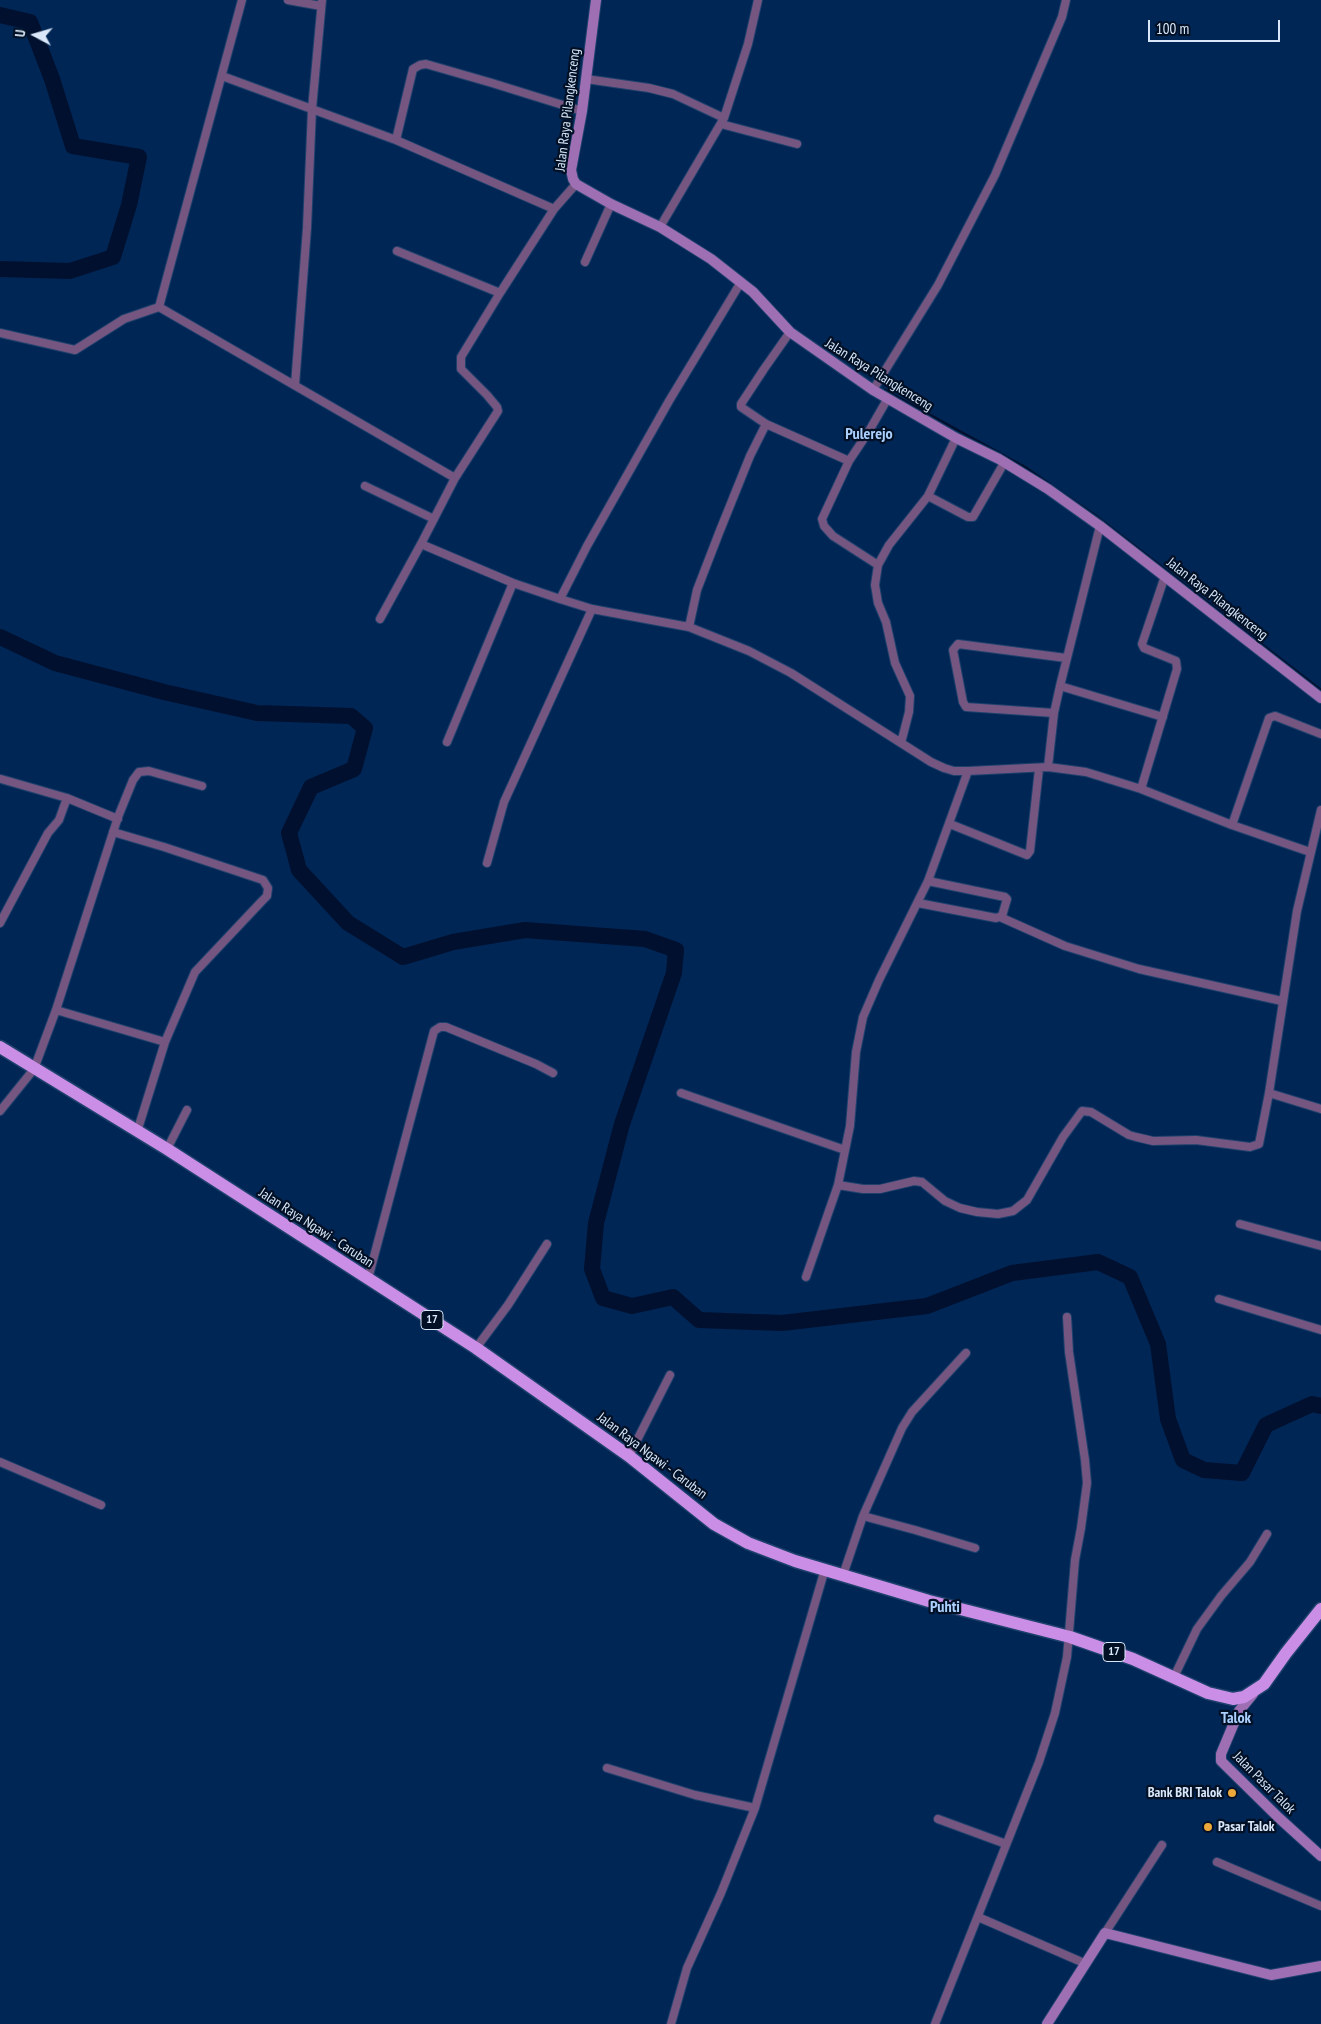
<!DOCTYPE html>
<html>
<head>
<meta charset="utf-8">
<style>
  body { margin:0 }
  #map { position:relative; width:1321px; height:2024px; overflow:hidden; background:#002655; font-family:"PT Sans Narrow",sans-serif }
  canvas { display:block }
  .north { position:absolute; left:10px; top:10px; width:50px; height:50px; -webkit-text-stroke:4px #021025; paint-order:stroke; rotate:276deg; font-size:14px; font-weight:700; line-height:20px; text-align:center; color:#d9e7f9 }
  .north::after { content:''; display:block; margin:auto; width:18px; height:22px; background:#d9e7f9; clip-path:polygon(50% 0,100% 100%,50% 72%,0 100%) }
  .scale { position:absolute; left:1148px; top:20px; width:132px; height:22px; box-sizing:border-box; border:2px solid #d9e7f9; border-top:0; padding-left:6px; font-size:15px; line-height:18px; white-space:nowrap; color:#d9e7f9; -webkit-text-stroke:4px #021025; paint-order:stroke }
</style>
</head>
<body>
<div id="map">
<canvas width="1321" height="2024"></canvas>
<div class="north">U</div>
<div class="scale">100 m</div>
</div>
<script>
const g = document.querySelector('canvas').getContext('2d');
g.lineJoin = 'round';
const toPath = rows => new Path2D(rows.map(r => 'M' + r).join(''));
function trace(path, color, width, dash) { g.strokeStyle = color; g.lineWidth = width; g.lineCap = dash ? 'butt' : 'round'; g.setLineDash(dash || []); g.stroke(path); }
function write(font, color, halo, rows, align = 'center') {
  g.font = font + ' "PT Sans Narrow",sans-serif'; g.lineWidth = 4.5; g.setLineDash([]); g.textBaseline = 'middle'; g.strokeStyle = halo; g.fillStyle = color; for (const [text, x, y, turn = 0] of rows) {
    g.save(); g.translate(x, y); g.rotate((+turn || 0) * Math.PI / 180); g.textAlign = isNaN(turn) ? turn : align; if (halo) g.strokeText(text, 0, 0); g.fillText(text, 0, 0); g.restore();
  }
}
trace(toPath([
  [885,390,1025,467,1096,516,1321,690]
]), '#00102e', 2.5);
trace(toPath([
  [0,15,30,22,52,79,73,146,139,157,129,205,113,257,70,271,0,269],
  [0,637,55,663,164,692,257,713,351,716,365,728,354,769,311,787,289,833,299,870,348,923,403,957,453,942,525,930,645,939,676,950,674,973,622,1124,596,1223,592,1269,603,1298,632,1306,673,1297,699,1320,782,1323,927,1306,1012,1273,1098,1262,1130,1277,1158,1344,1168,1419,1183,1460,1204,1470,1242,1473,1266,1425,1312,1404,1321,1406]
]), '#00102e', 16);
const minor = toPath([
  [242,0,159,307,455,478],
  [288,0,321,6],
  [222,76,396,140,554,209],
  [586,79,649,88,673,94,724,118],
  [721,124,797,144],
  [396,140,413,69,420,65,426,64,492,83,582,111],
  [576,184,554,209,500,293,461,357,461,369,487,395,497,407,498,411,455,478,421,544,513,583,560,599,592,609,689,627,749,651,791,673,931,762,944,768,954,771,968,771,1048,767,1086,772,1141,789,1232,825,1310,852],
  [660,227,724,118,748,44,758,0],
  [397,251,500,293],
  [585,262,611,204],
  [790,332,764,369,741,404,741,407,766,424,849,461],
  [0,333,75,350,124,319,159,307],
  [295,385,307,228,312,109,322,0],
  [873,390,938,285,995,175,1062,17,1066,0],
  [365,486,434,519],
  [928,496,968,517,973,517,1004,463],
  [878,565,833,536,824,526,822,519,849,461,869,431,888,398],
  [560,599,587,546,669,401,741,282],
  [380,619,421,544],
  [689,627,697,590,719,533,750,456,766,424],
  [1060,686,1163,717],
  [1054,713,966,707,963,702,953,650,958,644,1066,658],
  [447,742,513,583],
  [901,743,909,712,910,696,895,663,886,622,878,603,875,585,878,565,889,545,928,496,956,438],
  [1048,767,1054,713,1060,686,1100,526],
  [1,779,67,798,118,819],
  [1141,789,1177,669,1176,661,1144,648,1142,644,1165,576],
  [950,824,1027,855,1030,851,1039,769],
  [1232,825,1269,718,1275,716,1321,734],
  [113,832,164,847,263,880,268,888,267,896,262,901,195,972,165,1042,137,1132],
  [487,863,504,802,592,609],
  [918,903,996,918,1002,916,1007,899,1005,897,928,881],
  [1000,917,1065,946,1139,969,1282,1001],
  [0,923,48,833,59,820,67,798],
  [56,1010,165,1042],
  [681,1093,845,1150],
  [1269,1093,1321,1109],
  [0,1111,34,1069,56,1010,118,817,133,780,139,772,149,771,202,786],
  [167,1149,187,1110],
  [838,1185,863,1189,880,1189,914,1181,922,1182,945,1201,960,1208,977,1212,998,1214,1013,1211,1027,1200,1063,1137,1082,1111,1091,1112,1129,1135,1136,1137,1153,1141,1196,1140,1250,1147,1259,1144,1269,1093,1297,911,1321,810],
  [1240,1224,1321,1246],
  [806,1277,838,1185,850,1126,856,1052,863,1017,879,980,928,881,968,771],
  [368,1279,434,1031,440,1027,446,1027,536,1064,553,1073],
  [1219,1299,1321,1330],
  [476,1348,508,1305,547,1244],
  [629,1456,670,1375],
  [0,1462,101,1505],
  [863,1516,915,1530,975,1548],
  [843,1575,863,1516,902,1428,912,1412,966,1353],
  [1174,1677,1197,1629,1221,1596,1250,1562,1267,1534],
  [607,1768,695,1795,755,1808],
  [938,1819,1006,1844],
  [1217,1862,1321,1906],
  [978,1917,1084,1963],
  [1105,1933,1162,1845],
  [671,2024,687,1968,721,1893,755,1808,825,1569],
  [935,2024,1039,1762,1055,1713,1067,1657,1075,1560,1081,1528,1087,1483,1085,1460,1069,1352,1067,1317]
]);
const secondary = toPath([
  [596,0,582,111,571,170,573,179,576,184,611,204,660,227,711,259,753,292,790,332,873,390,956,438,999,459,1048,489,1100,526,1321,698],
  [1253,1694,1239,1711,1221,1754,1221,1761,1279,1818,1321,1856],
  [1047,2024,1105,1933,1271,1975,1321,1966]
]);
const trunk = toPath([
  [0,1047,167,1149,476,1348,629,1456,714,1524,748,1543,795,1561,929,1601,1070,1637,1133,1659,1208,1693,1233,1699,1244,1697,1264,1684,1286,1653,1321,1609]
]);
trace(minor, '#1e416c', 10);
trace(secondary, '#1e416c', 12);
trace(trunk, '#1e416c', 15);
trace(minor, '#745681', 8);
trace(secondary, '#9f6fb4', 10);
trace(trunk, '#cb8ee6', 12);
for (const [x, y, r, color] of [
  [1232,1793,5,"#eda83b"],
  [1208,1827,5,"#eda83b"]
]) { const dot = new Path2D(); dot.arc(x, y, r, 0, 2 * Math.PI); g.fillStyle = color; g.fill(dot); trace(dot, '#021025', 2); }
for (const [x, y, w] of [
  [432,1320,22],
  [1114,1652,22]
]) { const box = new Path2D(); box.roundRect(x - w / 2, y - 9.5, w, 19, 4); g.fillStyle = '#021025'; g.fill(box); trace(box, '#d9e7f9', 1); }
write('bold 12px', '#d9e7f9', null, [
  ["17",432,1320],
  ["17",1114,1652]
]);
write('14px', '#d9e7f9', '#021025', [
  ["Jalan Raya Pilangkenceng",568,110,-83],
  ["Jalan Raya Pilangkenceng",879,375,32],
  ["Jalan Raya Pilangkenceng",1217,599,38],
  ["Jalan Raya Ngawi - Caruban",316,1228,33],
  ["Jalan Raya Ngawi - Caruban",652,1456,37],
  ["Jalan Pasar Talok",1264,1783,45]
]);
write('bold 14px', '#d9e7f9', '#021025', [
  ["Bank BRI Talok",1222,1793],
  ["Pasar Talok",1218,1827,"left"]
], 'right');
write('bold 16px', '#abd0fe', '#021025', [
  ["Pulerejo",869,434],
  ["Puhti",945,1607],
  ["Talok",1236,1718]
]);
</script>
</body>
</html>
